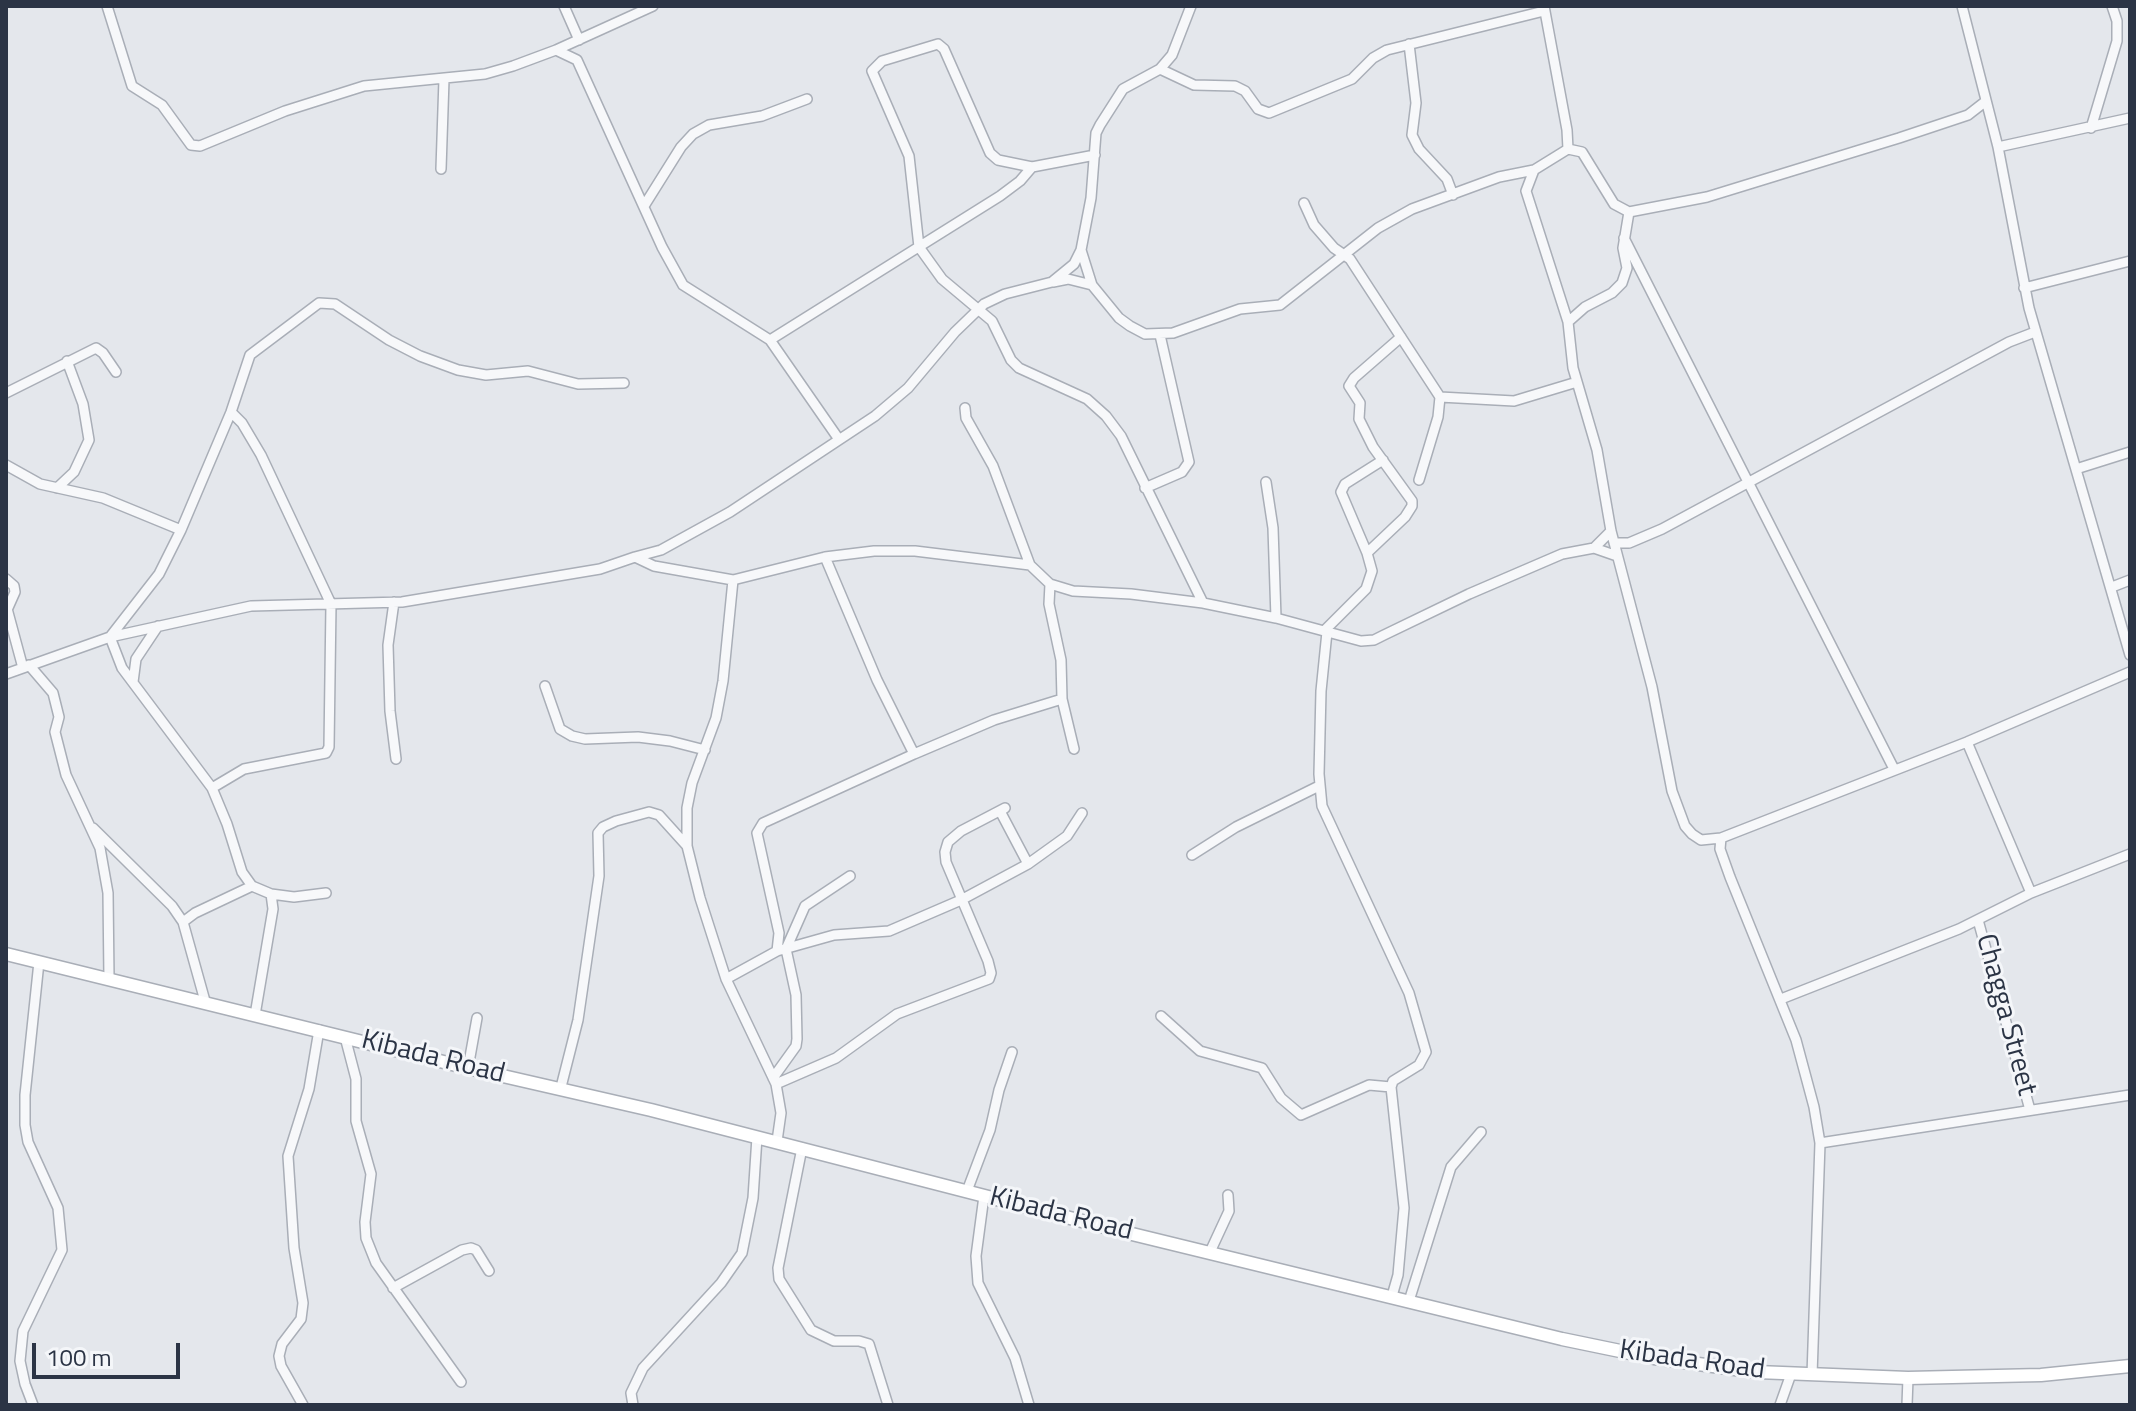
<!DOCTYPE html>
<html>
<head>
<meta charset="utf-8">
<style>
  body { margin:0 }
  #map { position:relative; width:2136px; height:1411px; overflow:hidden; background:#e4e7ec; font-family:"Titillium Web",sans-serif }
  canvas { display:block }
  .frame { position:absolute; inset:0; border:8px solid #2b3445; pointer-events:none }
  .scale { position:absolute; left:32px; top:1343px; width:148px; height:36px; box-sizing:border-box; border:4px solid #2b3445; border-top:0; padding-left:10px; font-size:24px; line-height:28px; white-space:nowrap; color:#2b3445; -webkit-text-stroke:6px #f4f6f9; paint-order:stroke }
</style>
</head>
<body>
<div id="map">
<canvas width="2136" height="1411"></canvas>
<div class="frame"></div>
<div class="scale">100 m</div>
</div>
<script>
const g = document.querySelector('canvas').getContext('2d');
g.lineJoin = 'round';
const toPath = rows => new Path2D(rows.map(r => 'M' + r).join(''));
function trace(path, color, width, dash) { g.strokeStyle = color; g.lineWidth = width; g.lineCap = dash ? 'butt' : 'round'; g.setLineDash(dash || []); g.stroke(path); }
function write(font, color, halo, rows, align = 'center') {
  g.font = font + ' "Titillium Web",sans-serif'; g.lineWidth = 6; g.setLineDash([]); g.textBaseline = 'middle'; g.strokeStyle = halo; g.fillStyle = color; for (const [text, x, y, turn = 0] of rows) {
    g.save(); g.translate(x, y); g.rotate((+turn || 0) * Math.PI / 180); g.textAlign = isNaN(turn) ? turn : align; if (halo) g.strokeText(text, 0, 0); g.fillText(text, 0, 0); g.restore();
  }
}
const street = toPath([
  [107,6,132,86,162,105,191,145,200,146,285,111,364,86,485,74,513,66,556,50,653,6],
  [564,6,579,40],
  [1544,6,1567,130,1568,149,1534,170,1526,191,1568,322,1573,368,1597,450,1611,531,1652,687,1672,791,1685,826,1692,834,1701,840,1721,838],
  [1962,6,1998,147,2029,308,2130,655],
  [1409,44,1416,103,1412,135,1419,149,1447,179,1453,195],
  [556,50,577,60,662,247,683,285,770,340,838,438],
  [1160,69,1194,85,1235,86,1245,91,1258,109,1269,113,1352,79,1373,58,1387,50,1544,11],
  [2091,128,2117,41,2117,21,2112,6],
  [1998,147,2130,118],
  [1568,149,1582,152,1614,204,1629,212,1707,197,1899,138,1968,115,1986,101],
  [1095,155,1032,167,998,160,990,153,944,49,938,44,882,61,872,71,909,156,919,247,942,279,992,321,1011,360,1019,368,1087,399,1106,416,1121,436,1203,603],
  [441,169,444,79],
  [1304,203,1314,225,1334,248,1350,259,1440,397,1514,401,1577,382],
  [644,206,681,147,693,134,709,125,762,116,807,99],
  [1624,238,1894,769],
  [1081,250,1092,285],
  [1053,282,1068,279,1092,285,1119,318,1130,326,1145,334,1173,333,1240,309,1280,305,1378,228,1412,209,1499,177,1534,170],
  [2024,288,2130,261],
  [1568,322,1585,307,1612,293,1622,283,1627,268,1623,248,1629,212],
  [770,340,1000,196,1020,181,1032,167],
  [6,393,96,348,103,353,116,372],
  [965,408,966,418,993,466,1030,565],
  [6,465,40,484,103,498,181,530],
  [2076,469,2130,452],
  [1419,480,1438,417,1440,397],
  [1266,482,1273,528,1276,618],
  [57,488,74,472,89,440,83,404,67,361],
  [1145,488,1182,472,1189,462,1160,335],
  [1614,543,1629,543,1662,529,2009,342,2035,332],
  [1594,548,1611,531],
  [1367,553,1405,517,1412,506,1412,501,1373,447,1359,419,1360,403,1349,386,1354,378,1401,337],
  [635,557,661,550,730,512,875,416,908,388,955,332,984,304,1005,294,1052,282,1074,264,1081,250,1091,198,1096,133,1100,125,1123,89,1160,69,1172,55,1191,6],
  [825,557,877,680,914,754],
  [6,579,14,586,15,592,7,610],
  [2112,587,2130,580],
  [394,602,388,645,390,711,396,759],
  [6,605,23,668],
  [1324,631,1366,589,1372,571,1367,553,1341,492,1345,484,1383,460],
  [1327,632,1321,691,1319,774,1322,806,1409,993,1426,1052,1419,1065,1393,1081,1391,1087,1404,1208,1398,1275,1392,1296],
  [110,637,159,574,181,530,231,412,250,355,319,303,335,304,389,340,420,356,458,370,486,375,528,371,578,384,624,383],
  [110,637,251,606,402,602,600,569,635,557,654,566,733,580],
  [29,665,53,693,59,717,55,732,66,775,100,848,108,893,109,978],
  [6,674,110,637,122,668,212,788,227,824,242,872,252,886,271,894,273,909,255,1015],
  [133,682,136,659,158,626],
  [545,686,560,729,572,736,585,739,638,737,670,741,705,750],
  [1062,699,1074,749],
  [1967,742,2031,893],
  [212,788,244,769,326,753,329,747,331,604,261,455,242,423,231,412],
  [1000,811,1028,864],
  [93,828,172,906,183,922,205,1001],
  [1192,855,1236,827,1319,786],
  [271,894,294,897,326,893],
  [1978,920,2030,1110],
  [183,922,195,913,252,886],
  [777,951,834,935,889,931,961,900,1028,864,1067,836,1082,813],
  [726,979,777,951,779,933,757,833,763,823,914,754,994,720,1062,699,1061,660,1049,604,1050,584],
  [1781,999,1959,929,2031,893,2130,854],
  [1161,1016,1200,1051,1262,1068,1281,1098,1301,1115,1369,1085,1391,1087],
  [345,1037,356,1079,356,1121,371,1174,365,1222,366,1238,376,1263,461,1382],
  [468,1068,477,1018],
  [773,1078,796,1046,797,1039,796,995,786,949,805,906,850,876],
  [776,1084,836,1058,897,1014,989,979,991,973,988,961,946,862,945,852,948,842,961,831,1005,808],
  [561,1087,578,1020,599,876,598,833,603,827,616,821,649,812,659,815,687,846],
  [777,1141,781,1113,776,1084,726,979,700,898,687,846,687,808,692,783,716,718,723,681,733,580,825,557,874,551,915,551,1030,565,1050,584,1073,591,1131,594,1203,603,1276,618,1361,641,1374,640,1384,635,1469,594,1562,554,1594,548,1617,556],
  [1820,1143,2130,1095],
  [802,1148,778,1268,779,1279,811,1330,834,1341,859,1341,869,1344,888,1405],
  [967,1191,990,1130,999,1090,1012,1052],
  [984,1196,976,1256,978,1283,1015,1358,1029,1405],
  [1210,1252,1229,1211,1228,1195],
  [393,1288,462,1250,471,1248,476,1250,489,1271],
  [1409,1301,1451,1167,1481,1132],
  [1812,1375,1820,1143,1814,1107,1796,1040,1730,877,1720,849,1721,838,1967,742,2130,672],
  [33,1405,25,1384,20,1361,23,1331,62,1250,58,1208,28,1142,25,1125,25,1095,39,962],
  [303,1405,281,1366,279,1356,282,1344,301,1319,303,1303,294,1248,288,1156,309,1089,319,1030],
  [633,1405,631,1393,643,1368,721,1283,742,1253,753,1198,757,1137],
  [1780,1405,1791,1374],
  [1907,1405,1908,1378]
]);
const secondary = toPath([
  [6,954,468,1068,651,1110,1132,1234,1562,1339,1654,1358,1757,1372,1908,1378,2041,1375,2130,1366]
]);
trace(street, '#a9aeb7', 12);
trace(secondary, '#a9aeb7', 15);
trace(street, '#f7f8fa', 9);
trace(secondary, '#fff', 12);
write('28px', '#2b3445', '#f4f6f9', [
  ["Chagga Street",2005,1015,75],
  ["Kibada Road",433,1058,14],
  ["Kibada Road",1061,1215,14],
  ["Kibada Road",1692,1361,8]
]);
</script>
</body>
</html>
